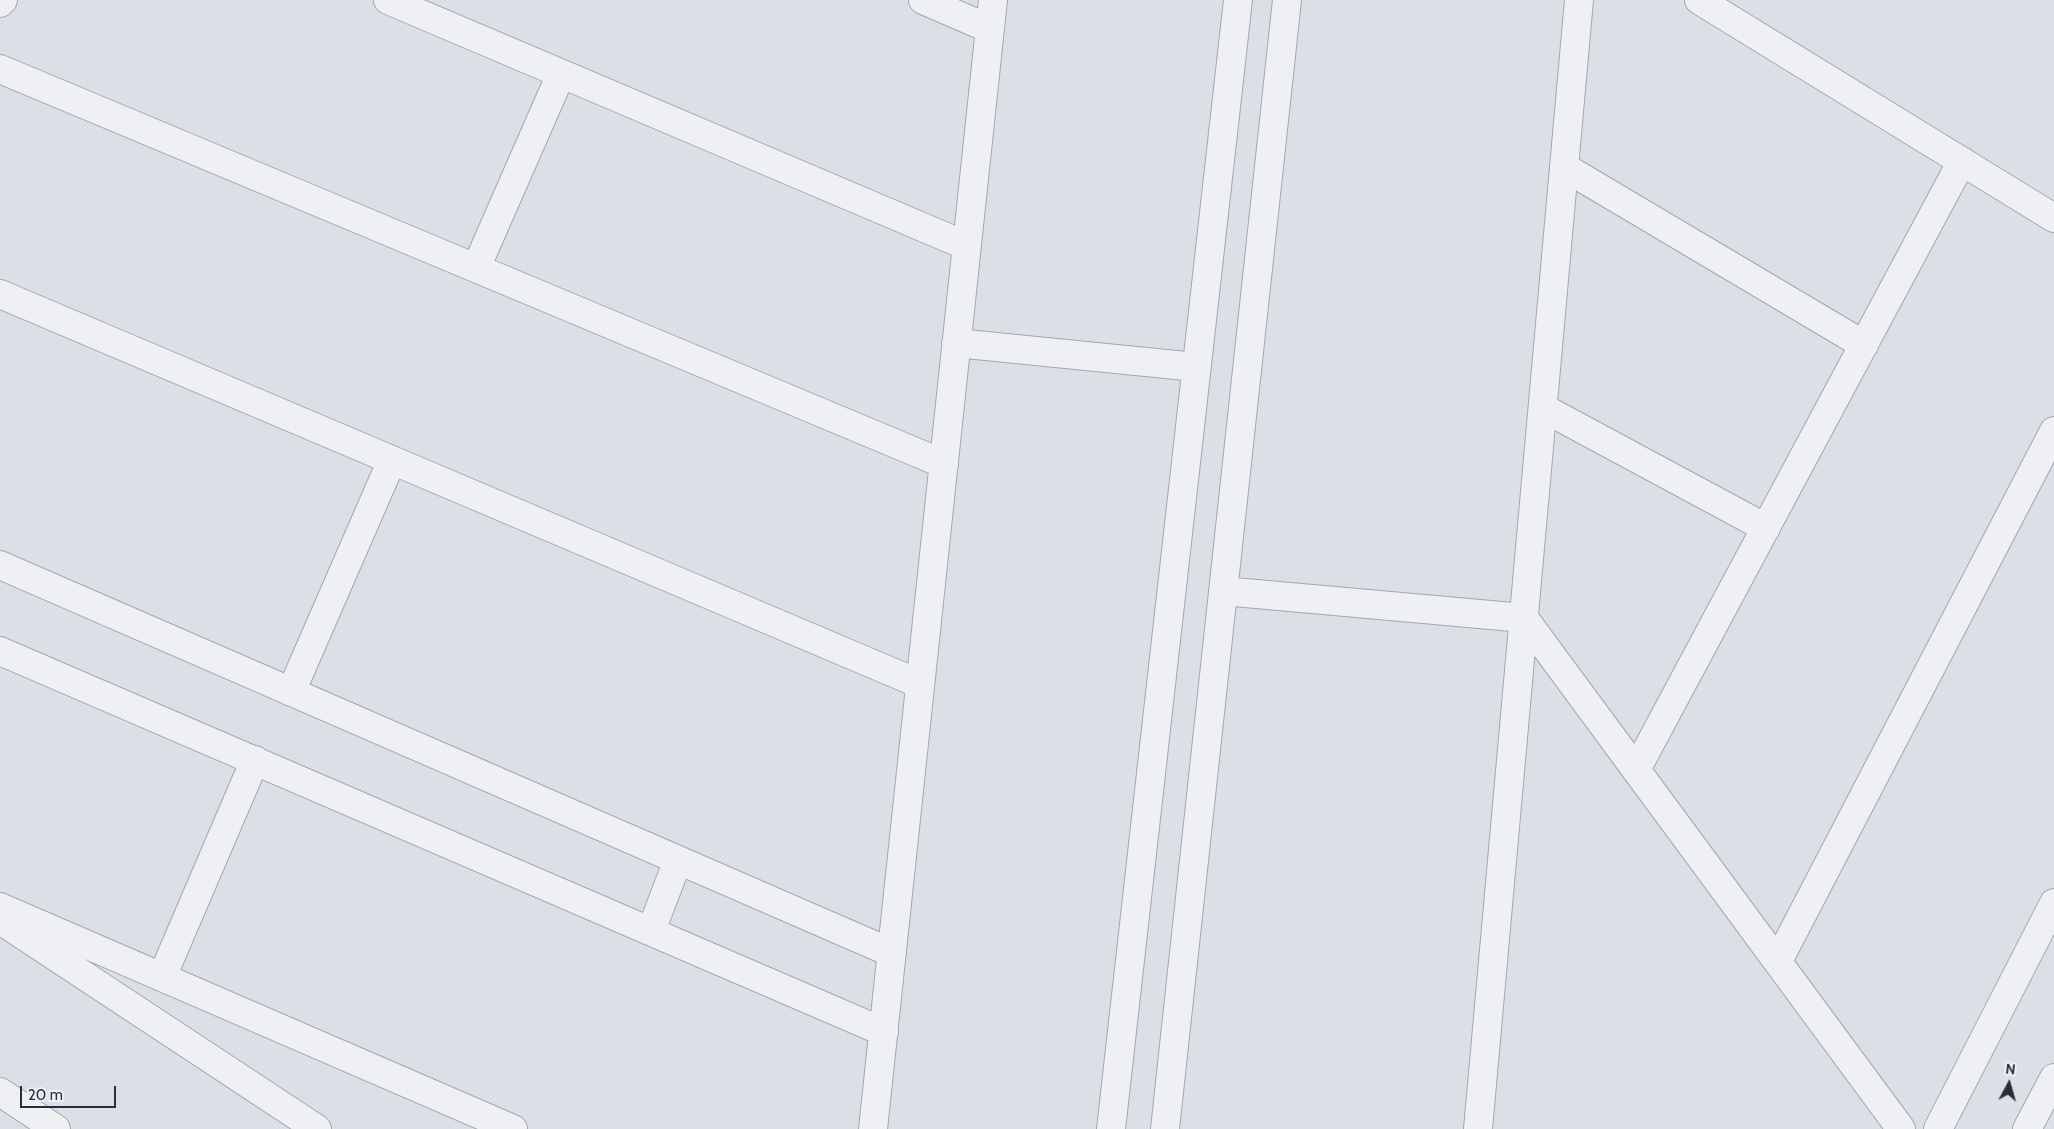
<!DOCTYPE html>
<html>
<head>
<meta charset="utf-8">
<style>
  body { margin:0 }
  #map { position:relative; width:2054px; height:1129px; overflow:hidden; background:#dce0e6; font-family:Cabin,sans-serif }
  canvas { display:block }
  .north { position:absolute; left:1984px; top:1059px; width:50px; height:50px; -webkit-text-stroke:4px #ebeff3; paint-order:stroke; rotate:6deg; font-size:14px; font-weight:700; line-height:20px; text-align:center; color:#262e3b }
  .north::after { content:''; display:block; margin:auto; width:18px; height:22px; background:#262e3b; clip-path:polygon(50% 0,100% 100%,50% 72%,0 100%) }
  .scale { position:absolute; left:20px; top:1086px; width:96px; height:22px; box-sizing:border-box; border:2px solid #262e3b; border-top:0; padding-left:6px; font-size:15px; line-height:18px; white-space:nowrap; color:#262e3b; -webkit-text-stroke:4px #ebeff3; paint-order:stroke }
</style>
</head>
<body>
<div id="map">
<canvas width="2054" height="1129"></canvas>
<div class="north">N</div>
<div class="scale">20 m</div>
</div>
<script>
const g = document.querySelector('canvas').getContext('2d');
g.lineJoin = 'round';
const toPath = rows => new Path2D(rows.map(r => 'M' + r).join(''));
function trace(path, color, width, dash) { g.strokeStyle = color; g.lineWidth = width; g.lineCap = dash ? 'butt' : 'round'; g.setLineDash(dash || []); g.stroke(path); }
const minor = toPath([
  [388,0,967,246],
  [923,0,990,29],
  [1699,0,2054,218],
  [0,3,3,0],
  [0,69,944,464],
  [1564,167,1864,345],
  [476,268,561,74],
  [0,294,920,684],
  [956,343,1196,367],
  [1543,408,1766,528],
  [0,565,892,953],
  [1223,591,1524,618,1901,1129],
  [0,651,884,1032],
  [291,692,392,460],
  [1636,770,1962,161],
  [0,907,513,1129],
  [3,922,317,1129],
  [651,931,678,860],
  [1778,961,2054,431],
  [162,977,255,760],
  [0,1092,56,1129],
  [873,1129,993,0],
  [1111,1129,1238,0],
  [1165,1129,1287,0],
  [1478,1129,1579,0],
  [1938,1129,2054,903],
  [2027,1129,2054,1078]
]);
trace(minor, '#a2a7af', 30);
trace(minor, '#eef0f4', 28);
</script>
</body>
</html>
